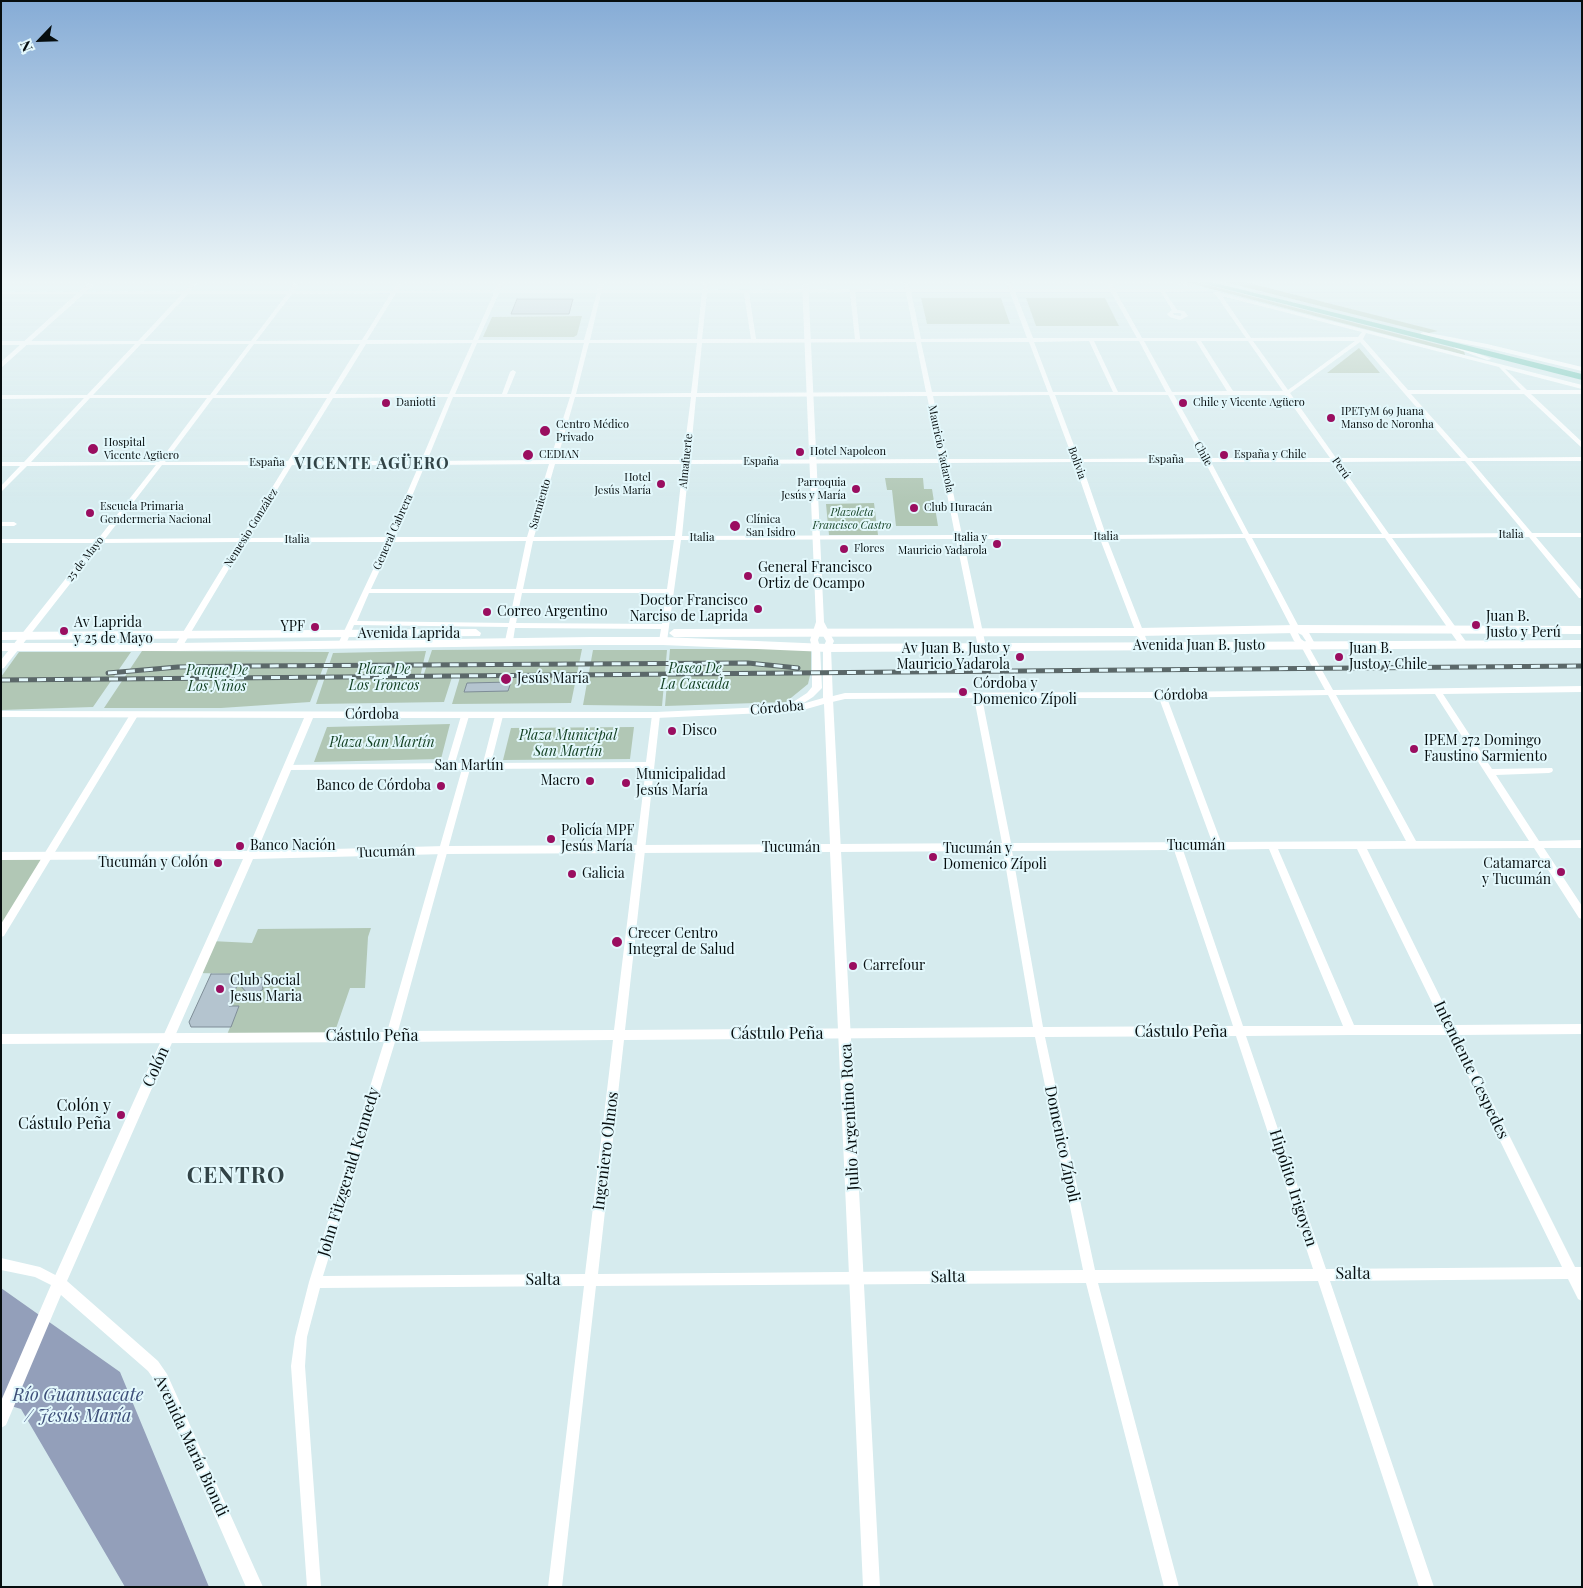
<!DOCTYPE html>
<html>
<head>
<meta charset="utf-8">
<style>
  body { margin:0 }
  #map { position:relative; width:1583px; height:1588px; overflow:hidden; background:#d6ebee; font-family:"Playfair Display",serif }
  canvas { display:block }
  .frame { position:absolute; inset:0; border:2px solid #070e0f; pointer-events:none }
  .north { position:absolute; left:15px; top:15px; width:50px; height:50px; -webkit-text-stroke:4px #e3f8fc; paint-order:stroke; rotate:246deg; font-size:14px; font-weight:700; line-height:20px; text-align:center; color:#070e0f }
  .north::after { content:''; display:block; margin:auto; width:18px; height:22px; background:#070e0f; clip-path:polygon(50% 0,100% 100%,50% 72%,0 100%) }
</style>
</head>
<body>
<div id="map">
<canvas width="1583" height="1588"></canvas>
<div class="frame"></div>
<div class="north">N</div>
</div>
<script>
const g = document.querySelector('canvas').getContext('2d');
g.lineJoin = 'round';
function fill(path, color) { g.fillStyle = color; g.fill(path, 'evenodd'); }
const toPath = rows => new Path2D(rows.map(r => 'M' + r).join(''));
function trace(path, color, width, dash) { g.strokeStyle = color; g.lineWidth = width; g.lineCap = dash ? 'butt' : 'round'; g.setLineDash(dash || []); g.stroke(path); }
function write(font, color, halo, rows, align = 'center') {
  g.font = font + ' "Playfair Display",serif'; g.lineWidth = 4; g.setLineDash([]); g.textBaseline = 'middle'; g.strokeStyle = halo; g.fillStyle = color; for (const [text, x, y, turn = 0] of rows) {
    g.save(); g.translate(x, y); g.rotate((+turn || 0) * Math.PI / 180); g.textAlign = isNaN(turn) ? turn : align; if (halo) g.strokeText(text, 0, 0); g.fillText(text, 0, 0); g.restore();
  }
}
fill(toPath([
  [1181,281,1192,281,1464,351,1465,355],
  [1220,281,1241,281,1438,331,1429,333],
  [921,298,1001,298,1010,324,927,324],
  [1026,298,1105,298,1119,326,1036,326],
  [582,316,577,335,574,337,483,337,492,317],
  [1359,348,1380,373,1327,373],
  [885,478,923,478,924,489,932,489,938,526,896,526,892,490,887,490],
  [874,503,878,535,829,535,826,504],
  [582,649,571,703,452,704,461,674,424,674,432,650],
  [670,649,811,649,811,671,808,684,786,702,665,706],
  [593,650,667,650,662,706,583,705],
  [142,651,329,652,310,702,221,708,104,708],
  [426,651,420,677,452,677,444,702,316,704,333,653],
  [19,652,131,652,93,707,1,710,1,677],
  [450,724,441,759,314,762,327,727],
  [634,727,630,759,503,760,511,728],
  [1,856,47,856,1,933],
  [371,928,368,937,365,988,350,988,333,1037,226,1037,239,1006,229,1006,242,974,197,973,211,941,252,943,258,929]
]), '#b1c7b5');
fill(toPath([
  [1,1288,120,1372,209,1587,125,1587,21,1409,1,1403]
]), '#939fba');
const building = toPath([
  [517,299,573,299,569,314,511,314,517,299],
  [511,682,508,691,464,692,467,683,511,682],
  [211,974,242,974,240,978,255,977,268,978,262,983,263,989,258,993,248,994,238,983,229,1006,239,1006,231,1027,191,1027,189,1022,211,974]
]);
fill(building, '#b4c4cf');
trace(building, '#7e8d97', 1);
fill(toPath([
  [194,281,199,281,190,291,289,291,296,281,301,281,294,291,393,291,399,281,403,281,398,291,495,290,500,281,504,281,500,290,597,290,600,281,604,281,602,290,703,290,704,281,708,281,707,290,905,289,904,281,908,281,910,289,1009,289,1006,281,1010,281,1013,289,1110,289,1106,281,1110,281,1115,289,1205,289,1207,290,1205,291,1165,292,1177,310,1184,311,1188,316,1180,320,1170,317,1167,314,1172,310,1161,292,1116,292,1142,338,1246,338,1216,295,1213,293,1217,292,1582,385,1582,389,1505,369,1527,390,1582,390,1582,394,1531,394,1582,442,1582,448,1524,394,1411,394,1468,458,1582,457,1582,461,1471,461,1532,533,1582,533,1582,537,1536,537,1582,591,1582,598,1579,598,1529,537,1392,538,1467,643,1468,645,1467,647,1464,648,1461,647,1385,538,1252,538,1299,627,1308,631,1314,642,1309,647,1333,690,1582,686,1582,692,1443,694,1492,769,1552,768,1553,770,1552,772,1549,773,1496,775,1539,841,1582,840,1582,848,1544,848,1582,906,1582,919,1579,918,1534,848,1367,849,1454,1025,1582,1024,1582,1034,1459,1035,1575,1267,1582,1267,1582,1301,1578,1299,1568,1279,1330,1281,1434,1587,1419,1587,1318,1281,1098,1283,1179,1587,1164,1587,1086,1283,596,1286,562,1587,548,1587,584,1286,320,1288,307,1337,305,1366,321,1587,307,1587,291,1366,295,1337,309,1282,384,1042,1,1044,1,1034,387,1032,462,769,288,770,284,767,285,765,447,763,461,716,465,713,469,716,455,763,483,763,495,716,499,713,503,716,491,763,646,762,652,715,656,712,659,713,660,715,625,1030,1033,1027,1003,851,836,852,833,851,831,848,833,845,836,844,1002,843,974,698,845,699,828,703,824,700,825,698,845,693,1162,692,1325,690,1302,648,1294,641,1290,633,1292,629,1245,538,1107,539,1149,646,1145,649,1141,646,1100,539,963,539,986,647,982,650,978,647,956,539,681,540,667,641,663,644,659,641,661,629,515,628,513,641,509,644,505,641,508,627,354,625,346,644,342,647,338,644,386,542,245,542,181,649,178,650,174,647,238,542,102,543,4,668,1,669,1,660,94,543,1,543,1,539,98,539,156,465,27,466,1,492,1,486,20,466,1,466,1,462,24,462,84,398,1,399,1,395,87,395,135,344,1,345,1,341,138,341,182,294,1,294,1,292,185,291,194,281],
  [850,292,855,339,756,339,749,293,850,292],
  [855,292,906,292,915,339,860,339,855,292],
  [911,292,1010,292,1027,338,921,339,911,292],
  [1015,292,1111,292,1137,338,1033,338,1015,292],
  [391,293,362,340,256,341,292,294,391,293],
  [396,293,494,293,473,340,367,340,396,293],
  [499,293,597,293,584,340,478,340,499,293],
  [601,293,702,293,697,339,590,340,601,293],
  [707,293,744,293,751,339,702,339,707,293],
  [188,294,287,294,251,341,144,341,188,294],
  [1222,296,1362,332,1358,337,1251,338,1222,296],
  [1173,313,1180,313,1182,315,1180,316,1174,315,1173,313],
  [1366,333,1499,367,1521,390,1408,390,1363,339,1366,333],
  [1089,341,1113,392,1053,392,1034,342,1089,341],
  [1094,341,1139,341,1166,392,1118,392,1094,341],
  [1144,341,1196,341,1227,391,1172,392,1144,341],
  [1201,341,1248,341,1283,391,1233,391,1201,341],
  [1253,341,1355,341,1288,390,1253,341],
  [916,342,926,392,697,393,702,343,916,342],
  [921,342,1029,342,1048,392,932,392,921,342],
  [1360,342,1404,393,1461,458,1336,458,1290,393,1360,342],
  [472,343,449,394,335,394,366,344,472,343],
  [477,343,584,343,571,394,507,394,516,372,513,370,510,372,502,394,455,394,477,343],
  [589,343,697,343,691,393,576,394,589,343],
  [141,344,249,344,210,395,93,395,141,344],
  [254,344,360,344,329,394,216,395,254,344],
  [1049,395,1073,459,946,459,933,396,1049,395],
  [1055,395,1168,395,1203,458,1079,459,1055,395],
  [1174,395,1285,395,1330,458,1209,458,1174,395],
  [927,396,940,459,690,460,696,397,927,396],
  [448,397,421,461,294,461,333,398,448,397],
  [453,397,570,397,550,460,427,461,453,397],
  [575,397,691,397,683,460,557,460,575,397],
  [90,398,207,398,159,462,31,462,90,398],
  [213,398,327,398,288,461,165,462,213,398],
  [1465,461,1525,533,1389,534,1338,462,1465,461],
  [1074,462,1099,535,962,535,947,463,1074,462],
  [1081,462,1205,462,1243,534,1106,535,1081,462],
  [1211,462,1332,462,1382,534,1249,534,1211,462],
  [941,463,955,535,682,536,689,464,941,463],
  [549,464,527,537,395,537,425,465,549,464],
  [555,464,683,464,675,536,534,537,555,464],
  [162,465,286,465,241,538,105,539,162,465],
  [292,465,419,465,388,537,248,538,292,465],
  [674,540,667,589,523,589,533,541,674,540],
  [526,541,516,589,371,589,393,542,526,541],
  [369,593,515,593,509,623,357,621,369,593],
  [522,593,666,593,662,624,516,623,522,593],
  [1298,633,1302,635,1306,641,1305,642,1301,639,1298,633],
  [1435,694,1486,774,1529,841,1416,841,1336,695,1435,694],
  [1328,695,1406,841,1221,842,1167,698,1328,695],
  [982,698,1159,698,1212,842,1011,843,982,698],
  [646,768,614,1030,398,1031,470,769,646,768],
  [1269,849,1343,1026,1243,1026,1183,850,1269,849],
  [1278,849,1357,849,1443,1025,1354,1025,1278,849],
  [1174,850,1233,1026,1043,1027,1012,851,1174,850],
  [1350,1035,1448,1035,1562,1267,1326,1269,1246,1036,1350,1035],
  [1236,1036,1313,1269,1095,1270,1045,1037,1236,1036],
  [1035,1037,1083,1270,598,1274,624,1040,1035,1037],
  [613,1040,585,1274,323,1276,395,1042,613,1040],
  [1167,281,1176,281,1193,286,1191,287,1167,281],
  [1423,332,1487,344,1582,367,1582,371,1487,348,1421,335,1421,333,1423,332],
  [1454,346,1458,346,1492,359,1487,360,1454,348,1454,346],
  [1,522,14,522,17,524,14,526,1,526,1,522],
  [134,712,138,715,137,717,4,936,1,937,1,924,131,713,134,712],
  [1,1258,40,1267,63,1279,65,1283,63,1287,59,1289,35,1277,1,1270,1,1258]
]), '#fff');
fill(toPath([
  [802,281,808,281,824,622,834,641,831,648,833,700,880,1587,863,1587,830,852,445,854,253,859,67,1281,158,1361,167,1374,263,1587,246,1587,157,1384,148,1371,61,1295,6,1425,1,1428,1,1401,54,1278,243,859,1,860,1,852,247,851,304,718,1,717,1,711,656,712,787,706,807,693,812,687,812,647,810,640,816,622,802,281],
  [821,632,826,641,823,648,823,698,802,704,813,697,822,688,820,647,818,640,821,632],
  [824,704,830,844,445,846,257,851,313,718,656,718,786,712,803,710,824,704]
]), '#fff');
fill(toPath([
  [91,281,98,281,1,368,1,362,91,281],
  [1296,625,1582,626,1582,634,1296,633,1139,636,674,637,669,633,674,629,1139,628,1296,625],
  [476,629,481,633,480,636,1,640,1,632,476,629],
  [591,637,663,637,827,644,1582,640,1582,648,827,652,663,645,591,645,178,651,1,651,1,643,178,643,591,637]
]), '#fff');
fill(toPath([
  [1194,281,1207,281,1582,374,1582,380,1194,281]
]), '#70c6b6');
const rail = toPath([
  [108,673,178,667,249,666,748,663,798,668],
  [1,680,1582,666]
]);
trace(rail, '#5b6869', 5);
trace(rail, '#e3f8fc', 3, [9]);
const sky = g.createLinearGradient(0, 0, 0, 503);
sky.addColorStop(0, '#86acd6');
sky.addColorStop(0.56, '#edf6f7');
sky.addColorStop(1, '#edf6f700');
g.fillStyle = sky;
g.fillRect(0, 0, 1583, 503);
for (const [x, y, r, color] of [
  [386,403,5,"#9a0e60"],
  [1183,403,5,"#9a0e60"],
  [1331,418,5,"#9a0e60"],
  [545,431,6,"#9a0e60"],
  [93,449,6,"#9a0e60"],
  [800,452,5,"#9a0e60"],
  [528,455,6,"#9a0e60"],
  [1224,455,5,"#9a0e60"],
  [661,484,5,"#9a0e60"],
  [856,489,5,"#9a0e60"],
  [914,508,5,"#9a0e60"],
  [90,513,5,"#9a0e60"],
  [735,526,6,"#9a0e60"],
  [997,544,5,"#9a0e60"],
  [844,549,5,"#9a0e60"],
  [748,576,5,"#9a0e60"],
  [758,609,5,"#9a0e60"],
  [487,612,5,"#9a0e60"],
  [1476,625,5,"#9a0e60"],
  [315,627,5,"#9a0e60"],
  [64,631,5,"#9a0e60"],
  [1020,657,5,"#9a0e60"],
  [1339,657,5,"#9a0e60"],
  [506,679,6,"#9a0e60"],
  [963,692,5,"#9a0e60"],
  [672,731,5,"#9a0e60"],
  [1414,749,5,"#9a0e60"],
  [590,781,5,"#9a0e60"],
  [626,783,5,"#9a0e60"],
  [441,786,5,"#9a0e60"],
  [551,839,5,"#9a0e60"],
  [240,846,5,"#9a0e60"],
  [933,857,5,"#9a0e60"],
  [218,863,5,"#9a0e60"],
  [1561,872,5,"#9a0e60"],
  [572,874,5,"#9a0e60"],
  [617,942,6,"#9a0e60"],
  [853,966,5,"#9a0e60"],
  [220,989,5,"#9a0e60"],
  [121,1115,5,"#9a0e60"]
]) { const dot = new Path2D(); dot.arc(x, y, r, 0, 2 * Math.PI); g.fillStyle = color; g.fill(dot); trace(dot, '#e3f8fc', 2); }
write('11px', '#070e0f', '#e3f8fc', [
  ["Daniotti",396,403],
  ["Chile y Vicente Agüero",1193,403],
  ["IPETyM 69 Juana",1341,412],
  ["Manso de Noronha",1341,425],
  ["Centro Médico",556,425],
  ["Privado",556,438],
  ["Hospital",104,443],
  ["Vicente Agüero",104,456],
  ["Hotel Napoleon",810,452],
  ["CEDIAN",539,455],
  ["España y Chile",1234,455],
  ["Hotel",651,478,"right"],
  ["Jesús María",651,491,"right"],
  ["Parroquia",846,483,"right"],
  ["Jesús y María",846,496,"right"],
  ["Escuela Primaria",100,507],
  ["Gendermeria Nacional",100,520],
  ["Club Huracán",924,508],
  ["Clínica",746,520],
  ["San Isidro",746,533],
  ["Italia y",987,538,"right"],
  ["Mauricio Yadarola",987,551,"right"],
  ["Flores",854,549]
], 'left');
write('11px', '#070e0f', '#e3f8fc', [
  ["Mauricio Yadarola",941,449,78],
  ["Chile",1203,454,61],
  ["España",1166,460],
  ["Almafuerte",686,461,-84],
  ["España",761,462],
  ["España",267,463],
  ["Bolivia",1077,463,70],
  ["Perú",1341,468,55],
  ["Sarmiento",540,504,-74],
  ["Nemesio González",251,528,-58],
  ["General Cabrera",393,532,-66],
  ["Italia",1511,535],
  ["Italia",1106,537],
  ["Italia",702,538],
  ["Italia",297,540],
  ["25 de Mayo",85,559,-52]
]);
write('italic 11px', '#113e20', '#e3f8fc', [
  ["Plazoleta",852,513],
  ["Francisco Castro",852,526]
]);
write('14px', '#070e0f', '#e3f8fc', [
  ["General Francisco",758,568],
  ["Ortiz de Ocampo",758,584],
  ["Doctor Francisco",748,601,"right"],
  ["Narciso de Laprida",748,617,"right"],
  ["Correo Argentino",497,612],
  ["Juan B.",1486,617],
  ["Justo y Perú",1486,633],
  ["Av Laprida",74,623],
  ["y 25 de Mayo",74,639],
  ["YPF",305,627,"right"],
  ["Av Juan B. Justo y",1010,649,"right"],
  ["Mauricio Yadarola",1010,665,"right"],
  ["Juan B.",1349,649],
  ["Justo y Chile",1349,665],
  ["Jesús María",517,679],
  ["Córdoba y",973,684],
  ["Domenico Zípoli",973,700],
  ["Disco",682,731],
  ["IPEM 272 Domingo",1424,741],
  ["Faustino Sarmiento",1424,757],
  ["Municipalidad",636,775],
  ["Jesús María",636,791],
  ["Macro",580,781,"right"],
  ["Banco de Córdoba",431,786,"right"],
  ["Policía MPF",561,831],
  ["Jesús María",561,847],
  ["Banco Nación",250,846],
  ["Tucumán y",943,849],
  ["Domenico Zípoli",943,865],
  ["Tucumán y Colón",208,863,"right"],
  ["Catamarca",1551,864,"right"],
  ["y Tucumán",1551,880,"right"],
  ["Galicia",582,874],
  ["Crecer Centro",628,934],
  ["Integral de Salud",628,950],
  ["Carrefour",863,966],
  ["Club Social",230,981],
  ["Jesus Maria",230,997]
], 'left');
write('14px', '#070e0f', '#e3f8fc', [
  ["Avenida Laprida",409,634],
  ["Avenida Juan B. Justo",1199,646],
  ["Córdoba",1181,695,-1],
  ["Córdoba",777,708,-5],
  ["Córdoba",372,715],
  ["San Martín",469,766],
  ["Tucumán",1196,846],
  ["Tucumán",791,848],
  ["Tucumán",386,852,-2]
]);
write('italic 14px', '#113e20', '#e3f8fc', [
  ["Paseo De",695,669],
  ["La Cascada",695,685],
  ["Plaza De",384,670],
  ["Los Troncos",384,686],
  ["Parque De",217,671],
  ["Los Niños",217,687],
  ["Plaza Municipal",568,736],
  ["San Martín",568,752],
  ["Plaza San Martín",382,743]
]);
g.letterSpacing = '1px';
write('bold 16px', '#324346', '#e3f8fc', [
  ["VICENTE AGÜERO",372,464]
]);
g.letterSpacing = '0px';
write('16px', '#070e0f', '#e3f8fc', [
  ["Cástulo Peña",1181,1032],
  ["Cástulo Peña",777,1034],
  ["Cástulo Peña",372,1036],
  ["Colón",156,1067,-66],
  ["Intendente Cespedes",1471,1070,64],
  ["Julio Argentino Roca",850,1117,-93],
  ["Domenico Zípoli",1062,1144,78],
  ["Ingeniero Olmos",606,1151,-83],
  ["John Fitzgerald Kennedy",349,1172,-73],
  ["Hipólito Irigoyen",1293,1188,72],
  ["Salta",1353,1274],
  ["Salta",948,1277,-1],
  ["Salta",543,1280],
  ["Avenida María Biondi",191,1446,65]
]);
write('16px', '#070e0f', '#e3f8fc', [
  ["Colón y",111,1106],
  ["Cástulo Peña",111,1124]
], 'right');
write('italic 18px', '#3e4f79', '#e3f8fc', [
  ["Río Guanusacate",78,1395],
  ["/ Jesús María",78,1416]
]);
g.letterSpacing = '1px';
write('bold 22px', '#324346', '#e3f8fc', [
  ["CENTRO",236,1176]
]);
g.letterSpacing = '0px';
</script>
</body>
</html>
